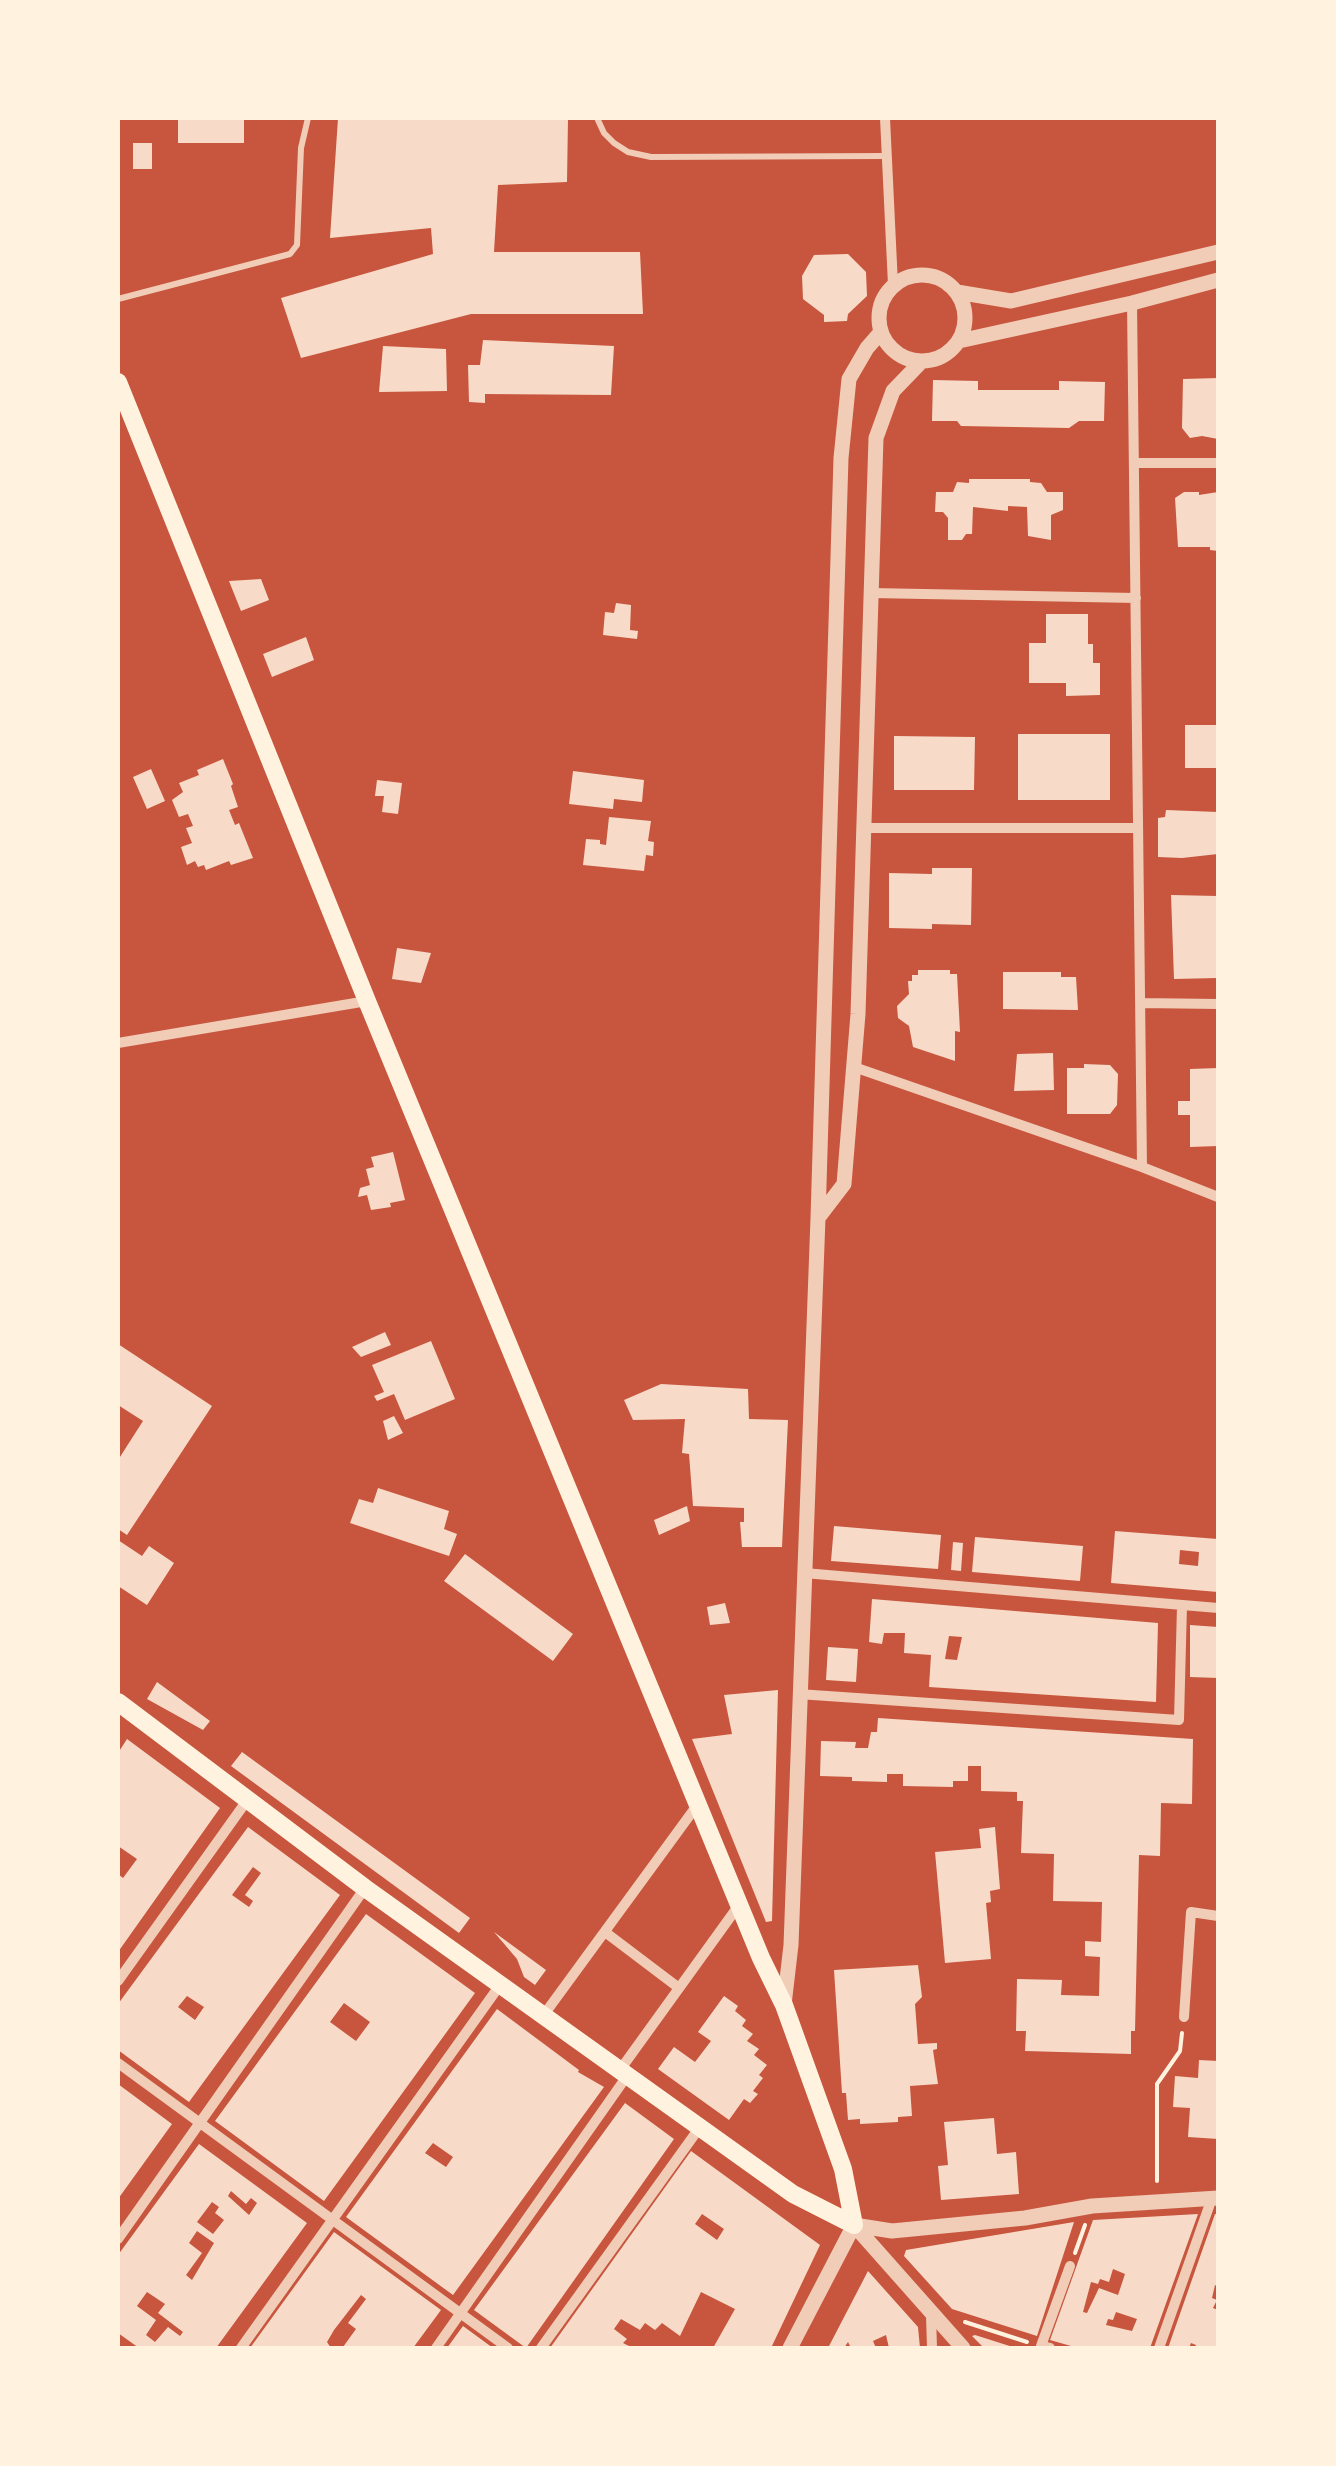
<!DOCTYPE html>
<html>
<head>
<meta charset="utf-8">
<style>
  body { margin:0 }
  #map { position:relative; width:1336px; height:2466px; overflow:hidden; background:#c8553d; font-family:"Sofia Sans Condensed",sans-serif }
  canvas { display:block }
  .frame { position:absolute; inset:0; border:120px solid #fff3e0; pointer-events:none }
</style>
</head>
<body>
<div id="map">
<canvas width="1336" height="2466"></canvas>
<div class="frame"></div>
</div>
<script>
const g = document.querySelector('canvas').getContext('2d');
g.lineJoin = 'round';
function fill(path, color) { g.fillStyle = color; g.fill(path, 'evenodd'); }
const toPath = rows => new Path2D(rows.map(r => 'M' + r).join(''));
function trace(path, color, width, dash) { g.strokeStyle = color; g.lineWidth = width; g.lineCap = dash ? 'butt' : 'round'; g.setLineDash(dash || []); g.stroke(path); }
fill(toPath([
  [178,118,244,118,244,143,178,143],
  [338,118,568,118,567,182,498,185,494,252,640,252,643,314,471,314,301,358,281,298,433,254,431,228,330,238],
  [133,143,152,143,152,169,133,169],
  [848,254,866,272,867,296,848,314,847,321,824,322,824,315,803,299,802,276,814,255],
  [483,340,614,346,611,395,485,394,485,403,469,402,468,365,480,365],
  [383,346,446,349,447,391,379,392],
  [1218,378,1218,439,1202,436,1190,438,1182,428,1183,379],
  [933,380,978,381,978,390,1059,390,1059,381,1105,382,1104,421,1079,421,1069,428,961,426,957,421,932,421],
  [969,479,1030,479,1030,482,1041,483,1047,492,1063,492,1063,510,1051,515,1051,540,1028,536,1027,507,1008,506,1008,511,973,507,972,534,966,534,962,540,948,540,948,518,943,512,935,512,936,492,953,492,957,482,969,483],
  [1184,492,1199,492,1199,495,1218,492,1218,551,1210,550,1210,547,1178,547,1175,498],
  [261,579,269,600,241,611,229,581],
  [616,603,631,605,630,630,638,631,637,639,603,635,605,612,614,613],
  [1046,614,1088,614,1088,644,1093,644,1093,663,1100,663,1100,695,1066,696,1066,683,1029,683,1029,643,1046,643],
  [306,637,314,660,272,677,263,654],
  [1185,725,1218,725,1218,768,1185,768],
  [1018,734,1110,734,1110,800,1018,800],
  [894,736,975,737,974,790,894,790],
  [223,759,233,784,231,786,238,807,229,810,235,825,239,823,253,858,231,865,229,861,206,870,204,865,198,867,195,861,187,865,181,847,192,843,186,828,193,826,188,814,179,817,172,800,183,792,179,783,199,775,197,770],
  [151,769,165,801,147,809,133,777],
  [573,771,644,780,642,802,614,799,613,809,569,804],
  [377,780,402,783,398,814,382,812,384,796,375,796],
  [1166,810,1218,812,1218,854,1182,858,1158,857,1158,818,1165,817],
  [609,817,651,821,648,841,654,842,653,856,646,855,644,871,583,865,586,839,600,840,600,844,606,845],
  [932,868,972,868,971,925,932,924,932,929,889,928,889,873,932,874],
  [1171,895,1218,896,1218,978,1174,979],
  [397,948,431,953,421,983,392,979],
  [918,970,950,970,950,974,957,974,960,1032,955,1031,955,1061,913,1047,909,1026,898,1018,897,1006,909,994,908,981,912,981,912,975,918,975],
  [1003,972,1061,972,1061,977,1076,977,1078,1010,1003,1009],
  [1053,1053,1054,1090,1014,1091,1017,1054],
  [1084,1064,1110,1065,1118,1074,1117,1105,1110,1114,1067,1114,1067,1068,1084,1068],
  [1218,1068,1218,1146,1190,1147,1190,1115,1178,1115,1178,1101,1190,1101,1190,1069],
  [393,1152,405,1200,390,1203,391,1207,371,1210,367,1195,358,1197,360,1188,370,1185,366,1169,374,1167,371,1157],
  [385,1332,391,1345,361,1357,352,1347],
  [431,1341,455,1399,405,1420,394,1394,377,1401,374,1396,384,1392,372,1365],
  [118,1344,212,1406,127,1535,118,1529,118,1460,143,1421,118,1405],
  [661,1384,748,1389,749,1419,788,1420,782,1547,742,1547,740,1522,744,1522,744,1508,693,1506,689,1454,682,1453,685,1419,633,1420,624,1400],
  [394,1416,403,1433,388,1440,383,1421],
  [378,1488,449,1511,444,1529,457,1534,449,1556,350,1523,359,1499,373,1503],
  [687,1506,690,1521,659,1535,654,1520],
  [834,1526,941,1535,938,1569,831,1561],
  [1115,1531,1218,1539,1218,1592,1111,1583],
  [1180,1550,1199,1552,1198,1566,1179,1564],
  [975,1537,1083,1546,1080,1581,972,1572],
  [118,1540,142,1556,149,1546,174,1563,147,1605,118,1586],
  [953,1542,963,1543,961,1571,951,1570],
  [465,1554,573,1634,553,1661,444,1581],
  [872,1599,1158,1623,1156,1702,929,1687,931,1655,904,1653,905,1633,884,1633,882,1644,869,1642],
  [949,1636,962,1637,957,1660,945,1659],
  [725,1603,730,1623,710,1625,707,1607],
  [1190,1625,1218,1627,1218,1678,1190,1677],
  [828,1647,858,1649,856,1682,826,1680],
  [157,1682,210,1721,203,1730,147,1699],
  [778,1690,772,1921,766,1922,692,1739,732,1734,724,1695],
  [878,1718,1193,1739,1192,1804,1161,1803,1160,1856,1139,1855,1135,2031,1131,2031,1131,2054,1025,2051,1026,2031,1016,2031,1017,1979,1062,1980,1061,1995,1099,1996,1100,1957,1085,1956,1085,1941,1101,1942,1102,1902,1053,1901,1054,1854,1021,1853,1023,1801,1017,1801,1017,1792,981,1791,981,1766,968,1766,968,1781,953,1781,953,1787,903,1786,903,1774,887,1774,887,1782,852,1781,852,1777,820,1776,821,1741,856,1742,855,1748,868,1748,871,1732,877,1732],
  [127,1739,220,1808,118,1952,118,1874,123,1878,137,1859,118,1846,118,1753],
  [242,1752,470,1918,459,1933,231,1766],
  [248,1827,340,1895,189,2102,118,2050,118,2004],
  [253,1867,261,1873,245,1895,253,1901,249,1907,232,1895],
  [187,1996,204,2007,195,2020,178,2007],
  [995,1827,1000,1889,990,1891,991,1902,986,1903,991,1959,945,1963,935,1852,981,1848,979,1829],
  [366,1914,475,1993,324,2201,215,2121],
  [344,2003,370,2022,356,2041,330,2022],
  [494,1932,546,1970,535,1985,524,1977,517,1959],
  [918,1965,922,1997,915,2004,918,2044,937,2043,937,2049,933,2050,938,2084,910,2086,912,2116,898,2117,898,2122,860,2124,860,2119,848,2120,846,2093,842,2093,834,1970],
  [724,1996,738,2006,735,2011,746,2020,742,2026,753,2034,747,2041,759,2049,754,2055,767,2065,759,2075,763,2078,753,2091,758,2094,750,2103,744,2099,729,2120,658,2069,674,2047,695,2062,711,2041,698,2032],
  [497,2009,579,2070,578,2072,604,2087,453,2295,346,2217],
  [433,2143,453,2157,446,2167,425,2153],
  [1199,2060,1218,2061,1218,2139,1188,2137,1190,2108,1173,2107,1175,2076,1198,2078],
  [118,2084,172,2124,118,2199],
  [625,2103,674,2139,526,2348,474,2310],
  [994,2118,997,2154,1016,2152,1019,2194,941,2200,938,2166,948,2165,944,2122],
  [199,2144,307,2223,216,2348,139,2348,118,2333,118,2255],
  [231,2191,246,2204,251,2198,257,2203,249,2215,228,2196],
  [212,2202,219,2207,215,2213,224,2220,213,2234,197,2222],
  [197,2231,214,2243,192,2280,186,2275,202,2253,189,2243],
  [147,2292,165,2304,158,2313,183,2332,180,2336,168,2327,155,2342,146,2335,156,2320,137,2306],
  [691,2151,820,2245,771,2348,713,2348,735,2309,701,2292,680,2336,662,2323,655,2330,645,2323,640,2330,621,2319,614,2329,627,2339,623,2343,633,2348,550,2348],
  [702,2214,724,2229,717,2240,695,2224],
  [1198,2214,1150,2348,1078,2348,1050,2340,1093,2220],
  [1113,2269,1125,2274,1118,2295,1099,2288,1087,2313,1083,2312,1091,2282,1098,2284,1100,2279,1109,2282],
  [1116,2312,1137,2319,1132,2331,1106,2325,1108,2319,1113,2320],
  [1215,2214,1218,2214,1218,2287,1215,2285,1212,2298,1217,2300,1213,2308,1218,2310,1218,2348,1195,2348,1196,2345,1191,2343,1189,2348,1168,2348],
  [1074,2222,1037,2336,952,2309,904,2256,906,2250],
  [334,2232,441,2310,413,2348,343,2347,356,2329,348,2323,366,2299,361,2295,334,2330,327,2342,331,2348,250,2348],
  [868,2271,918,2327,920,2348,889,2348,886,2335,873,2341,876,2348,851,2348,848,2342,844,2348,828,2348],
  [463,2326,493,2348,447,2348],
  [975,2335,1016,2348,984,2348,972,2336]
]), '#f7dbc8');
trace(toPath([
  [1157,2181,1157,2084,1180,2051,1182,2033],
  [1075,2253,1085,2225],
  [965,2322,1027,2342]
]), '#fff3e0', 4);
trace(toPath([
  [597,118,604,133,614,143,628,152,651,157,886,156],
  [118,299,290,254,297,245,301,148,308,118]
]), '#f1ccb7', 6);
trace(toPath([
  [885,118,893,285],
  [1132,303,1142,1167],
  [1134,463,1218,463],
  [871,593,1136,598],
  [864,828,1136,828],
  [1141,1003,1218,1004],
  [118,1043,367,1001],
  [854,1067,1142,1167,1218,1197],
  [804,1573,1218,1608],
  [798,1694,1179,1720,1182,1606],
  [605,1932,679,1988],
  [118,1981,248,1799],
  [543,2016,698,1804],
  [1184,2017,1191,1912,1218,1916],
  [118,2063,508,2348],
  [620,2070,739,1905],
  [118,2239,365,1888],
  [931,2315,932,2348],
  [241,2348,500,1985],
  [436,2348,627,2076],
  [541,2348,700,2127],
  [1050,2348,1041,2346,1070,2266],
  [1159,2348,1212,2198]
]), '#f1ccb7', 10);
trace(toPath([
  '879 318a43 43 0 1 1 86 0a43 43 0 1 1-86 0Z',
  [957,292,1011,301,1218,252],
  [959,341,1132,303,1218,280],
  [818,1218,844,1184,858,1014,876,438,893,391,922,361],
  [784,2005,791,1945,818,1218,841,458,849,379,867,348,881,332],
  [854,2225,892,2231,1025,2218,1092,2206,1218,2198],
  [854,2225,963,2348],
  [790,2348,854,2225]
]), '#f1ccb7', 15);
trace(toPath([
  [118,382,367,1001,761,1958,784,2005,843,2169,854,2225],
  [118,1702,365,1888,793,2194,854,2225]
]), '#fff3e0', 18);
</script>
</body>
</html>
